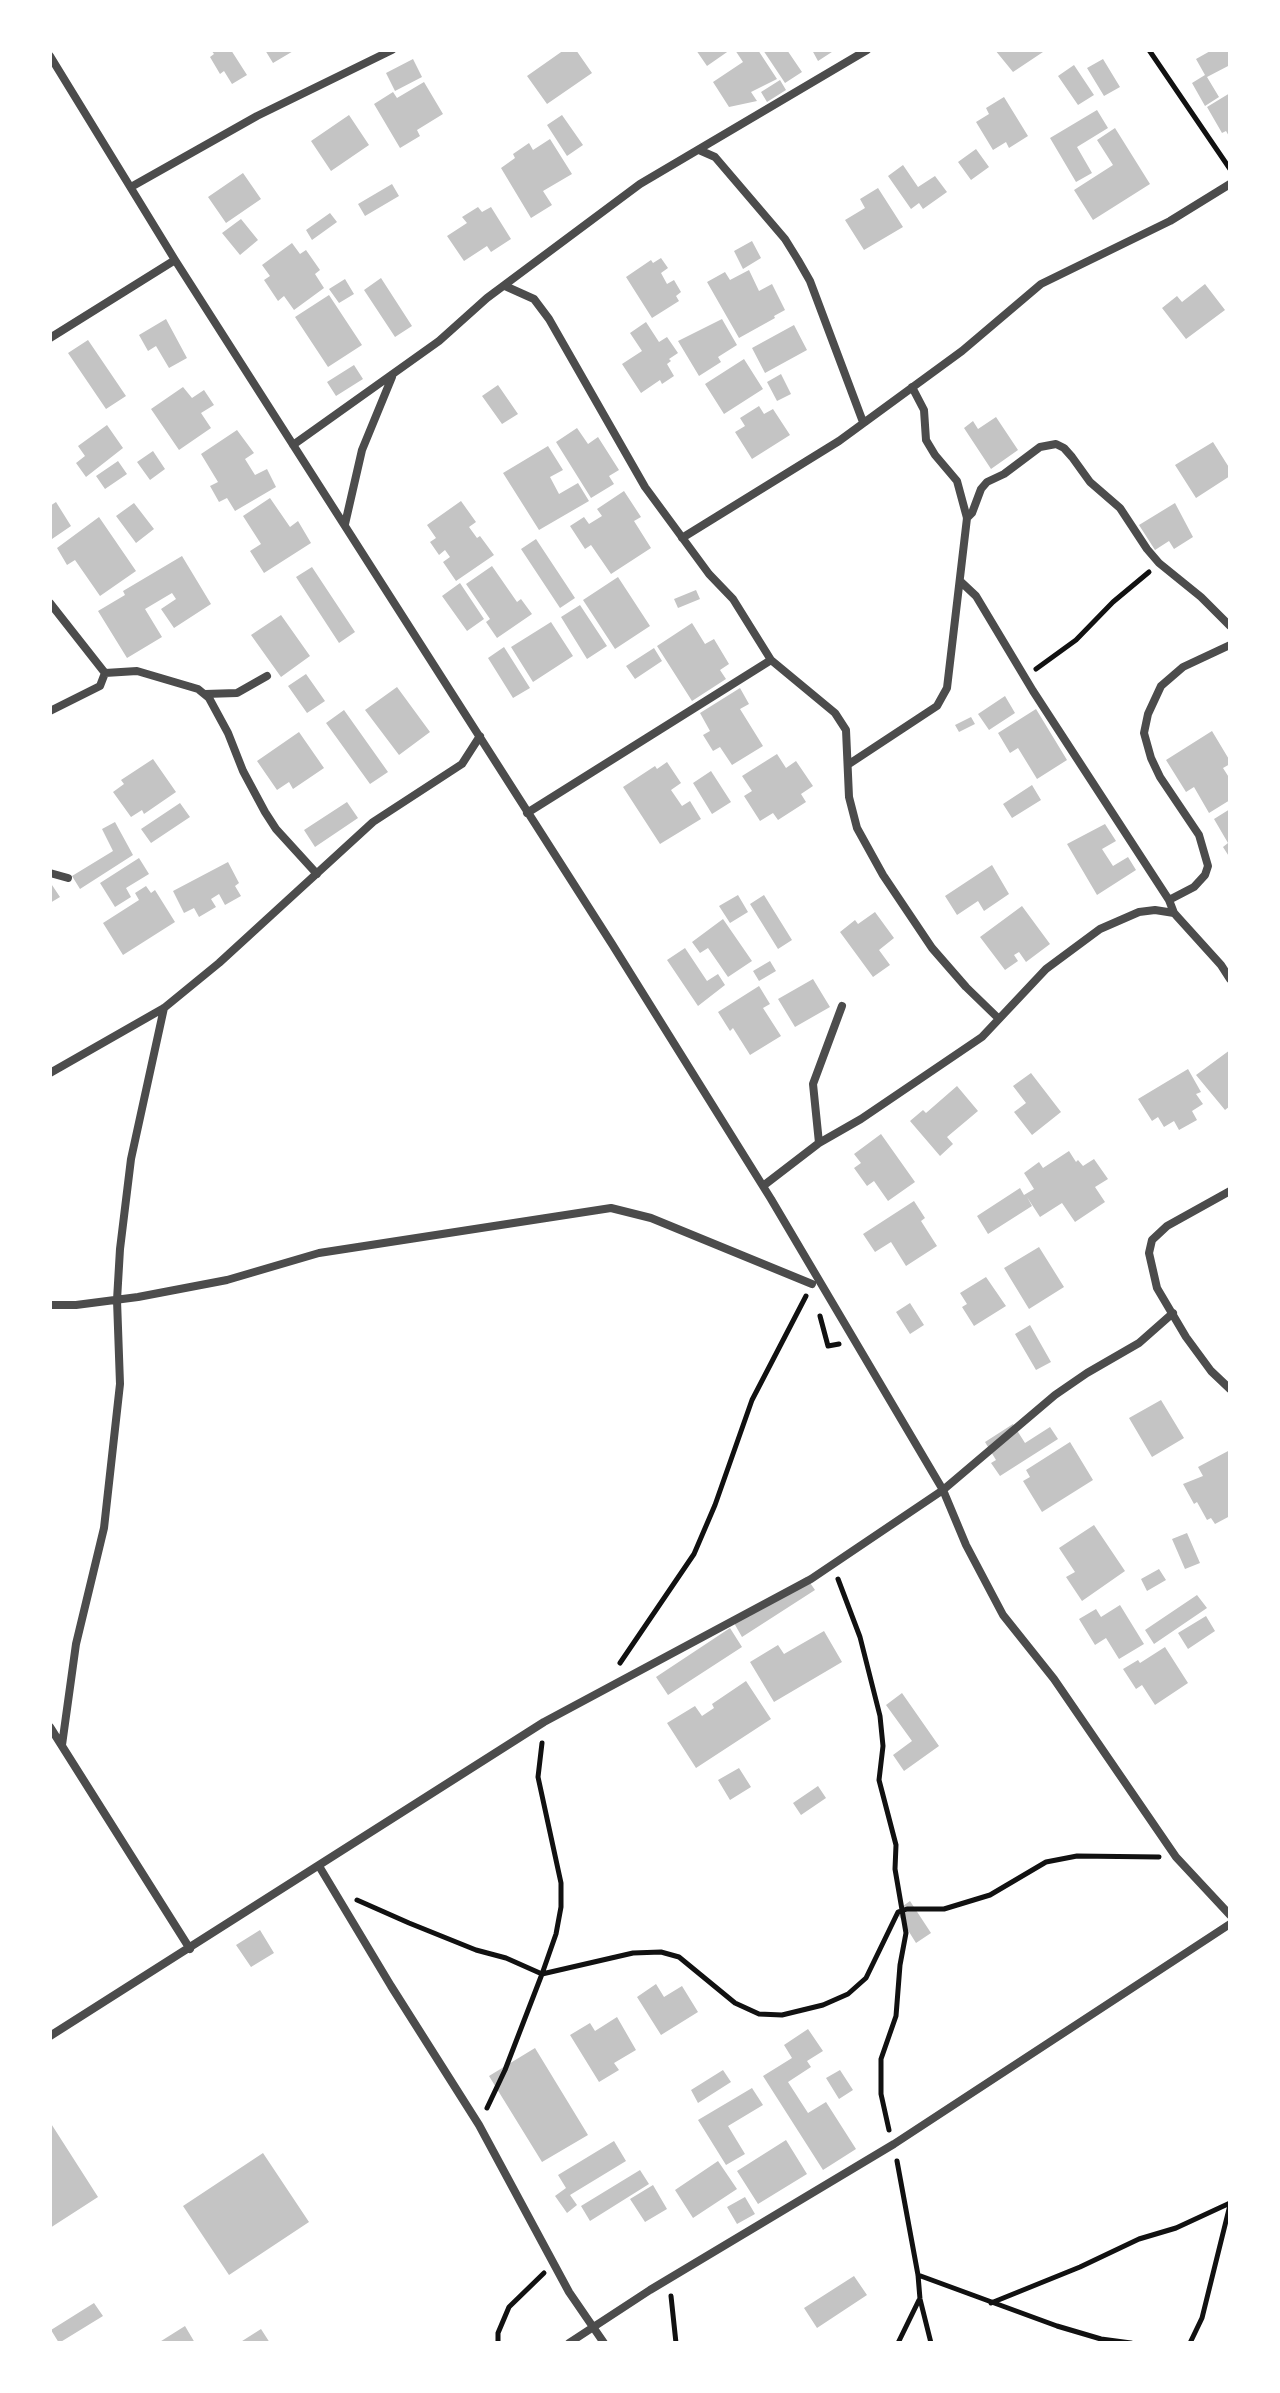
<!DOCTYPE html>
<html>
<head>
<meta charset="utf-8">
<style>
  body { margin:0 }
  #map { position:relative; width:1280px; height:2393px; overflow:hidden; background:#fff; font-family:"Fira Sans",sans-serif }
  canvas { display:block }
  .frame { position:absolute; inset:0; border:52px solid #fff; pointer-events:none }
</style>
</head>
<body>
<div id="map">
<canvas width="1280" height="2393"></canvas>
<div class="frame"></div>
</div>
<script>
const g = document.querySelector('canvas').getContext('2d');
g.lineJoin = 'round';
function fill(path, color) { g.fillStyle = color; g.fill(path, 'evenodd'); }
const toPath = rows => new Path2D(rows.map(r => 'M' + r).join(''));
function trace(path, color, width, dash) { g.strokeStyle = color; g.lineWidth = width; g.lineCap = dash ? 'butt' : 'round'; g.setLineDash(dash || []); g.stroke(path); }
fill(toPath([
  [211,50,231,50,247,75,232,84,224,71,220,74,210,57,214,54],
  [265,50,295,50,273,63],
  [564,50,576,50,592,73,547,104,527,76],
  [696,50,730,50,707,66],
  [735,50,758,50,777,79,751,92,757,101,729,107,713,82,743,62],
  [763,50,787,50,802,72,785,83],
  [812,50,835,50,818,61],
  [995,50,1046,50,1013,72],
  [1212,50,1230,50,1230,65,1207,77,1219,97,1205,106,1192,83,1205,75,1196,59],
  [413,59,422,77,395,91,386,73],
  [1103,59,1120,87,1104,96,1087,68],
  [1074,65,1094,95,1078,105,1058,76],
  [780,80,786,90,767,102,761,92],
  [424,82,443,114,417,130,420,136,400,148,374,104,393,92,397,98],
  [1230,93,1230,138,1226,131,1222,133,1207,107],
  [1004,97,1028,136,1009,148,1006,142,993,150,976,122,989,114,986,108],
  [1097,110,1108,128,1077,147,1092,173,1076,182,1050,138],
  [349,115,369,145,331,171,311,141],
  [562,115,583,145,567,156,547,125],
  [1115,128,1150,184,1093,220,1074,190,1113,165,1097,140],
  [550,139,572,174,543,191,552,205,531,218,501,168,515,158,513,154,529,143,533,150],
  [976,149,989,167,971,180,958,162],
  [903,165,918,187,935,176,947,192,923,209,919,203,911,209,888,176],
  [243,173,261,199,226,223,208,197],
  [392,184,399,196,365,216,358,204],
  [878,188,903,227,864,250,845,220,865,208,860,199],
  [478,207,482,212,491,207,511,239,491,252,487,246,464,261,447,236,467,223,462,217],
  [330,213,337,222,312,240,306,230],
  [241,219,258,240,240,255,222,233],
  [752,241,761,258,743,269,734,251],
  [292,243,300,254,306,250,320,270,315,274,324,288,294,310,284,296,278,301,264,280,270,276,262,265],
  [661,258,668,268,661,273,667,284,674,280,681,292,676,296,679,301,652,318,626,277,651,260,653,263],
  [749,270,759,291,772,284,785,310,774,316,775,318,739,338,707,282,725,272,730,280],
  [381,278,412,326,395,337,364,290],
  [345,279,354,294,339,303,329,289],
  [1205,284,1225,310,1186,339,1162,308,1177,296,1182,302],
  [329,295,362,345,328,367,295,317],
  [166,319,187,358,169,368,156,346,148,351,139,335],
  [722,319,737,345,718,357,721,362,699,376,678,341],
  [646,322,659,342,667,337,678,353,669,359,671,361,667,364,674,376,662,384,660,380,641,393,622,364,642,351,630,333],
  [794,325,807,350,765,373,752,348],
  [88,340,126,396,106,409,68,353],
  [744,359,763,389,724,414,705,384],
  [354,365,363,379,336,396,327,382],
  [781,374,791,394,777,401,767,382],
  [498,385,518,414,502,424,482,396],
  [183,387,192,398,204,390,214,405,201,413,211,428,179,450,151,409],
  [759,406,764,414,773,409,790,435,752,459,735,432,745,426,740,418],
  [996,417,1018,450,991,469,964,428,973,421,978,429],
  [107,425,123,448,86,477,76,463,85,456,78,446],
  [577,428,588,444,598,437,619,470,609,476,614,484,591,498,556,442],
  [237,430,254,453,245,459,255,475,267,469,276,487,235,511,227,498,219,502,210,486,218,482,201,454],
  [1213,442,1230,469,1230,476,1196,498,1175,465],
  [548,446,563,470,550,477,559,494,578,483,589,501,539,530,503,473],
  [153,451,165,469,150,480,137,462],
  [118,461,127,474,105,489,96,476],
  [624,491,641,517,634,521,651,548,611,574,591,545,585,549,570,526,584,517,589,524,602,516,597,509],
  [270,498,290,527,298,521,311,543,264,573,250,551,261,544,243,516],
  [461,501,476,522,469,527,477,538,480,536,494,555,456,581,443,562,450,557,445,550,439,555,430,542,436,538,427,525],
  [56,502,71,526,52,539,50,535,50,506],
  [134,503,154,529,136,543,116,516],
  [1175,503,1193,537,1174,549,1169,541,1155,550,1139,525],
  [99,517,136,571,100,596,75,560,67,565,57,548],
  [536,539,575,598,560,608,521,549],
  [182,556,211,604,174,628,161,609,176,599,172,593,145,609,162,637,127,658,98,611,125,595,123,591],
  [492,566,517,602,521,599,532,614,497,638,486,622,490,619,466,584],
  [312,567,355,632,339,643,296,577],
  [618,577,650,626,615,649,583,600],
  [460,583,484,619,467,631,442,596],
  [696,590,700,599,678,608,674,599],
  [580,605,607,646,587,659,561,617],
  [281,615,310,656,281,677,251,635],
  [551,622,573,656,533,682,511,647],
  [692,623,705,644,714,639,729,664,720,670,726,679,692,701,657,646],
  [504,647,530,688,513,698,488,658],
  [654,648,662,661,635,679,626,666],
  [306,674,325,701,307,713,288,686],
  [397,687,430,732,399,755,365,710],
  [740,688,749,704,740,709,763,746,732,765,720,747,713,751,703,735,710,731,700,713],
  [1005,696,1015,713,989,730,978,714],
  [1036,709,1067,760,1037,779,1018,748,1010,753,998,733],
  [344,710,388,772,370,784,326,723],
  [971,717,975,724,959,732,955,725],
  [1212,731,1230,761,1230,764,1223,768,1230,779,1230,800,1209,813,1194,787,1186,792,1166,760],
  [299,732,324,768,293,789,289,782,277,790,257,761],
  [777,754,786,768,796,761,813,786,801,794,806,802,778,820,773,813,760,821,744,796,752,791,742,776],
  [153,759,176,792,144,814,142,810,131,817,113,792,124,784,121,780],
  [667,762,681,783,671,790,682,806,690,801,701,819,660,844,623,787,655,766,657,769],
  [711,771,731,802,712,814,693,783],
  [1032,785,1041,800,1012,818,1003,804],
  [347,802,358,818,315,847,304,830],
  [180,803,190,817,151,843,141,829],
  [1230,809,1230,858,1223,847,1228,843,1214,819],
  [115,822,133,855,80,889,72,876,113,851,102,829],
  [1105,824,1116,841,1102,849,1113,866,1128,857,1136,870,1097,895,1067,844],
  [139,858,149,874,126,888,131,897,115,907,100,883],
  [228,862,239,883,235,886,241,896,225,905,219,894,211,899,216,907,199,917,194,908,184,913,173,891],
  [992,865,1009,894,984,911,978,901,957,915,945,896],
  [50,882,60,897,50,903],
  [146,886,151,893,155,890,175,922,123,955,103,923,139,900,135,893],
  [738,895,748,912,730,923,719,906],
  [764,895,792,940,778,949,750,904],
  [1022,906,1050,944,1026,962,1019,952,1014,955,1018,961,1005,970,980,937],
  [875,912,894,938,879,950,890,965,873,977,840,932,855,920,858,924],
  [723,919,752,961,728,977,708,948,700,953,692,942],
  [685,948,707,981,718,974,725,985,698,1006,667,960],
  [770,961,776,971,759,981,753,971],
  [813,979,830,1007,795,1027,778,999],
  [759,986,770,1004,763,1008,781,1036,750,1055,733,1028,730,1031,718,1012],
  [1230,1050,1230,1106,1225,1110,1196,1075],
  [1188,1069,1201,1092,1196,1094,1203,1104,1192,1111,1197,1120,1179,1130,1174,1121,1164,1127,1158,1117,1152,1121,1138,1099],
  [1031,1073,1061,1112,1032,1135,1014,1112,1026,1103,1013,1086],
  [957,1086,978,1111,947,1137,953,1144,940,1156,910,1121,923,1110,926,1113],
  [881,1134,915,1182,888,1201,874,1181,867,1186,854,1168,861,1163,854,1154],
  [1069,1151,1076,1162,1078,1160,1083,1166,1094,1159,1108,1179,1095,1187,1105,1202,1075,1222,1062,1203,1040,1217,1027,1197,1032,1206,988,1234,977,1216,1020,1188,1024,1195,1034,1189,1024,1173,1039,1162,1043,1168],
  [914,1201,925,1218,921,1221,937,1246,906,1266,891,1242,875,1252,863,1234],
  [1039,1247,1064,1287,1029,1309,1004,1268],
  [986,1277,1006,1306,974,1326,962,1307,967,1304,960,1293],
  [910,1303,924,1325,910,1334,896,1312],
  [1030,1325,1051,1362,1036,1370,1015,1334],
  [1161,1400,1184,1438,1152,1457,1129,1418],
  [1013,1424,1025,1443,1050,1427,1058,1439,1000,1476,991,1463,996,1460,985,1442],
  [1070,1442,1093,1480,1042,1512,1023,1481,1030,1477,1026,1470],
  [1230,1450,1230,1516,1215,1524,1211,1518,1207,1520,1197,1502,1194,1504,1183,1484,1203,1476,1198,1467],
  [1094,1525,1125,1571,1082,1601,1066,1577,1075,1572,1059,1548],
  [1187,1533,1200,1563,1185,1569,1172,1539],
  [1159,1569,1166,1580,1147,1591,1141,1579],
  [806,1577,815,1590,742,1637,734,1623],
  [1197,1595,1207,1608,1154,1644,1145,1630],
  [1120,1605,1144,1644,1119,1659,1106,1638,1095,1645,1079,1619,1096,1609,1101,1617],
  [1206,1616,1215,1631,1188,1649,1178,1633],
  [730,1628,742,1647,668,1695,656,1677],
  [824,1631,842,1662,774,1702,750,1662,778,1645,784,1654],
  [1165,1647,1188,1683,1155,1705,1142,1685,1136,1689,1123,1669,1138,1660,1140,1663],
  [746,1681,771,1719,696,1768,667,1723,695,1706,702,1716,714,1708,712,1704],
  [902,1693,939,1746,904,1771,893,1755,912,1741,886,1705],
  [739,1768,751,1787,730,1800,718,1780],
  [818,1786,826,1798,801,1815,793,1803],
  [910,1901,931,1933,916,1943,896,1911],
  [260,1930,274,1953,251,1967,236,1945],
  [656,1984,664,1997,682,1986,698,2012,661,2035,637,1997],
  [617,2017,636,2050,614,2063,619,2070,599,2082,570,2035,590,2023,595,2031],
  [808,2029,823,2051,807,2061,811,2067,788,2082,808,2113,826,2102,856,2149,823,2170,763,2076,792,2058,784,2045],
  [535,2048,588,2135,542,2162,489,2076],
  [723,2070,731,2082,698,2103,691,2090],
  [840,2070,853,2090,839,2099,826,2078],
  [752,2088,763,2105,728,2126,745,2154,726,2165,698,2120],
  [50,2122,98,2197,50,2228],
  [786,2140,807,2174,758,2204,737,2171],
  [614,2141,626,2161,570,2195,577,2205,567,2213,555,2196,566,2188,558,2175],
  [263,2153,309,2222,229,2275,183,2206],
  [718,2161,737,2189,693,2218,675,2190],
  [640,2170,649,2184,590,2221,581,2206],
  [653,2185,667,2209,645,2222,630,2199],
  [745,2197,755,2214,737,2224,727,2207],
  [854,2276,867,2295,817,2328,804,2308],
  [94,2303,103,2316,59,2343,51,2330],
  [185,2326,195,2343,158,2343],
  [261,2329,270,2343,239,2343]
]), '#c4c4c4');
trace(toPath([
  [1149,50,1230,169],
  [1036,669,1076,640,1113,602,1149,572],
  [820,1316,828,1346,839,1344],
  [838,1579,860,1637,880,1716,883,1746,879,1780,896,1845,895,1869,906,1933,900,1965,896,2016,881,2059,881,2094,889,2130],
  [620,1663,694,1554,715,1505,752,1400,806,1296],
  [357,1900,409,1923,476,1950,506,1958,542,1974,633,1953,661,1952,679,1957,735,2003,759,2014,782,2015,823,2005,848,1994,866,1978,898,1912,907,1909,944,1909,990,1895,1046,1862,1077,1856,1159,1857],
  [487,2108,505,2070,542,1974,556,1934,561,1907,561,1883,538,1777,542,1743],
  [897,2161,918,2275,920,2299,931,2343],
  [918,2275,1057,2326,1101,2339,1131,2343],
  [671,2296,676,2343],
  [991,2303,1080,2267,1139,2239,1176,2228,1230,2203],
  [498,2343,498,2333,509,2307,544,2273],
  [898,2343,919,2300],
  [1190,2343,1202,2318,1230,2205]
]), '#111', 5);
trace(toPath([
  [50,56,175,260,612,944,771,1199,943,1490,966,1545,1003,1615,1054,1679,1176,1857,1230,1915],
  [699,150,715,157,785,239,798,260,810,281,863,422],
  [131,187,257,116,392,50],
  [505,286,534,299,549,319,645,487,709,574,733,599,771,660,835,713,846,730,849,797,857,828,883,875,932,948,966,987,998,1018],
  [50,338,175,260],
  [293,445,439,341,487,298,640,184,867,50],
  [967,518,972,513,981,489,987,482,1004,474,1040,447,1056,444,1064,448,1072,457,1090,482,1120,508,1147,549,1159,563,1201,597,1230,626],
  [345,524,362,450,392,377],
  [682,538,839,441,962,351,1041,284,1170,221,1230,184],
  [960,581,976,596,1033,691,1169,900,1174,913],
  [50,603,105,673,137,671,198,689,209,698,228,733,243,771,265,812,276,829,317,874],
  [205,694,237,693,267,676],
  [50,711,100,686,105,673],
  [849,764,937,706,947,688,967,518,957,481,935,455,926,440,924,410,912,387],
  [527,813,771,660],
  [50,873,68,878],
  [1169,900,1194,887,1205,875,1208,866,1199,835,1160,777,1151,758,1144,733,1148,714,1161,686,1183,667,1230,645],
  [50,1073,164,1008,219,963,373,822,462,764,480,736],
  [819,1143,813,1084,842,1006],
  [763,1186,819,1143,861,1119,982,1037,1046,969,1100,929,1139,912,1155,910,1174,913,1221,965,1230,979],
  [1230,1191,1167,1226,1152,1240,1149,1253,1157,1288,1186,1337,1211,1371,1230,1389],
  [50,1305,76,1305,138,1297,227,1280,319,1253,611,1208,651,1218,812,1284],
  [50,1727,190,1949],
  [62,1745,76,1644,104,1528,120,1384,117,1300,120,1249,131,1159,164,1008],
  [319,1866,391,1986,479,2125,569,2292,604,2343],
  [50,2036,544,1722,811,1579,943,1490,1055,1395,1087,1373,1139,1343,1173,1313],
  [569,2343,650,2290,894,2144,1230,1924]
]), '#4c4c4c', 8);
</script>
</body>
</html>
